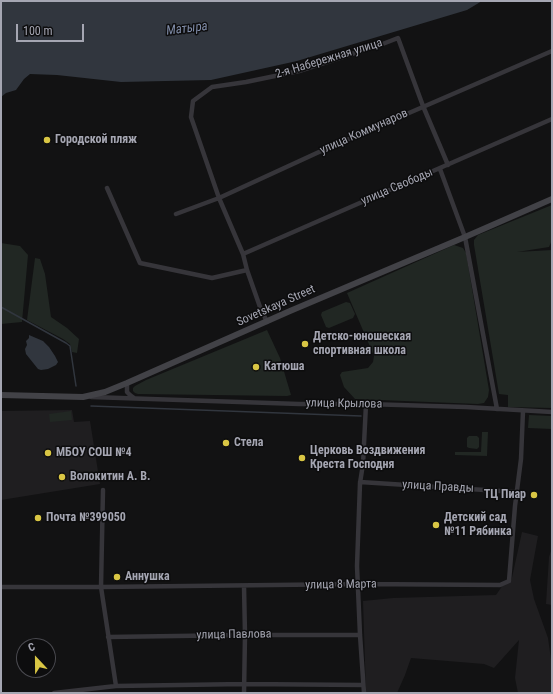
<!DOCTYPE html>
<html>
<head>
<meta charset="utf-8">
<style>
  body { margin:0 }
  #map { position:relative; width:553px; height:694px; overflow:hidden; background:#121213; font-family:"Roboto Condensed",sans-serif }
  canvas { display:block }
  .frame { position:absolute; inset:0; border:2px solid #a5a6b2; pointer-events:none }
  .north { position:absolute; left:16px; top:638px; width:40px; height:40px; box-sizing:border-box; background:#0d0d0e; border:1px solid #4a4a50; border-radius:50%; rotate:338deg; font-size:11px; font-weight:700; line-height:16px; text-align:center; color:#a5a6b2 }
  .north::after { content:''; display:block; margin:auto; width:14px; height:18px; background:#d9c644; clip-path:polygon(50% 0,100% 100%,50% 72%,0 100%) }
  .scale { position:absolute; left:16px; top:24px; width:68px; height:18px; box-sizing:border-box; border:2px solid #a5a6b2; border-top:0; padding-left:5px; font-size:12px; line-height:14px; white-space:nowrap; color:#a5a6b2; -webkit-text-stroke:3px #0d0d0e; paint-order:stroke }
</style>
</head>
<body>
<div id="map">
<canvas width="553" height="694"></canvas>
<div class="frame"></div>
<div class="north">С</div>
<div class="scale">100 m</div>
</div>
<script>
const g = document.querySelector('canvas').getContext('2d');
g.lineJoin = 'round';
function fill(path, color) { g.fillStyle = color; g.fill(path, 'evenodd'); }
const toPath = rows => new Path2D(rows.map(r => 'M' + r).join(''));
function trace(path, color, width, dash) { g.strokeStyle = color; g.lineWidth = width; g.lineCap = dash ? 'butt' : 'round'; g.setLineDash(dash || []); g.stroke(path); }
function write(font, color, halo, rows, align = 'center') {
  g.font = font + ' "Roboto Condensed",sans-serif'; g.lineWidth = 3; g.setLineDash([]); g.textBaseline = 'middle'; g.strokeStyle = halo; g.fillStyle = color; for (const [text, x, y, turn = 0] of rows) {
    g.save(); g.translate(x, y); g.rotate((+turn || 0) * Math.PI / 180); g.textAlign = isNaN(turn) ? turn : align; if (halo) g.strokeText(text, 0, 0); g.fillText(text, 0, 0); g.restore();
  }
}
fill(toPath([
  [72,410,74,422,90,421,100,484,1,500,1,411],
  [522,532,538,536,530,580,534,599,548,638,552,666,552,693,518,693,515,678,519,640,494,668,484,664,411,658,405,675,397,693,366,693,363,601,393,598,496,595,505,582,511,582],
  [552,548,552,605,546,604,549,557]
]), '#1f1e20');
fill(toPath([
  [552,205,552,240,549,247,517,252,552,250,552,408,508,407,508,395,499,394,474,245,474,240,478,235],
  [1,243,20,246,28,255,22,322,1,324],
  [454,245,463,248,466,253,489,390,488,397,484,403,478,404,355,399,344,387,340,375,342,372,368,368,373,362,374,356,347,293],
  [35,258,40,259,45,274,51,317,67,328,79,339,77,353,72,352,70,344,63,339,27,320],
  [346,302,350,303,355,314,353,318,329,328,326,327,321,315,322,312],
  [267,330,280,358,291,395,287,396,138,394,135,393,133,391,133,388,135,386,146,380],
  [71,411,72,420,50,422,49,414],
  [529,415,552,416,552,429,528,428],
  [482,432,488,432,487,456,455,455,455,452,481,452],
  [469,436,477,436,479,438,479,447,477,449,469,448,467,447,467,438]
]), '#212723');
fill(toPath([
  [1,1,482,1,467,10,297,61,211,80,121,82,57,75,30,74,24,79,16,90,6,93,1,97],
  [29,335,43,341,49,347,55,356,58,362,56,365,48,369,41,370,38,369,26,354,25,349,27,345,26,341,29,338]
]), '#31363e');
trace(toPath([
  [1,307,66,343,70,346,76,386],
  [91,406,361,416]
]), '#31363e', 1.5);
trace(toPath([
  [440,169,465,237,497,409],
  [107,188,140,263,212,278,247,270],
  [176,214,219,198,319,152,552,51],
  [243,254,552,119],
  [267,322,260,307,247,270,243,254,219,198,191,117,193,101,212,87,246,82,299,71,380,45,398,38,423,106,448,165],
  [127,383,127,392,130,395,134,398],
  [91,397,299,404,366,404,466,407,552,412],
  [360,482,516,492],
  [103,490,101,587,116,686],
  [244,586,245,635,244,693],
  [1,587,101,587,359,584,500,585,509,581,515,506,521,459,523,411],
  [108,637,245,635,360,635],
  [54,693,116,686,244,684,363,685],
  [364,693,360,635,357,566,360,483,363,464,366,404]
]), '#36353a', 4.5);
trace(toPath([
  [1,395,83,397,105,392,127,383,290,311,465,237,552,199]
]), '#424247', 6);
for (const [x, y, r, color] of [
  [47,140,4,"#d9c644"],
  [305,344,4,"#d9c644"],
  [256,367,4,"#d9c644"],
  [226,443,4,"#d9c644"],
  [48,453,4,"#d9c644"],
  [302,458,4,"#d9c644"],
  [62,477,4,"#d9c644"],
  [534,495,4,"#d9c644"],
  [38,518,4,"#d9c644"],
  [436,525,4,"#d9c644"],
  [117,577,4,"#d9c644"]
]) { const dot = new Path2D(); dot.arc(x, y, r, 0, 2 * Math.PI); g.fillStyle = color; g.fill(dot); trace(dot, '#0d0d0e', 1.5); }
write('12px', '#a5a6b2', '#0d0d0e', [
  ["2-я Набережная улица",329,59,-17],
  ["улица Коммунаров",364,132,-24],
  ["улица Свободы",397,187,-23],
  ["Sovetskaya Street",276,306,-24],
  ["улица Крылова",344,404,1],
  ["улица Правды",438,487,3],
  ["улица 8 Марта",341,585,-1],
  ["улица Павлова",234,635,-1]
]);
write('bold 12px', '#a5a6b2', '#0d0d0e', [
  ["Городской пляж",55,140],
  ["Детско-юношеская",313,337],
  ["спортивная школа",313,351],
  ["Катюша",264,367],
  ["Стела",234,443],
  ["Церковь Воздвижения",310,451],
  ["Креста Господня",310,465],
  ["МБОУ СОШ №4",56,453],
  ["Волокитин А. В.",70,477],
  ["ТЦ Пиар",526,495,"right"],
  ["Почта №399050",46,518],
  ["Детский сад",444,518],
  ["№11 Рябинка",444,532],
  ["Аннушка",125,577]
], 'left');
write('italic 13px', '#808da9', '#0d0d0e', [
  ["Матыра",187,29,-7]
]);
</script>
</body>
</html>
